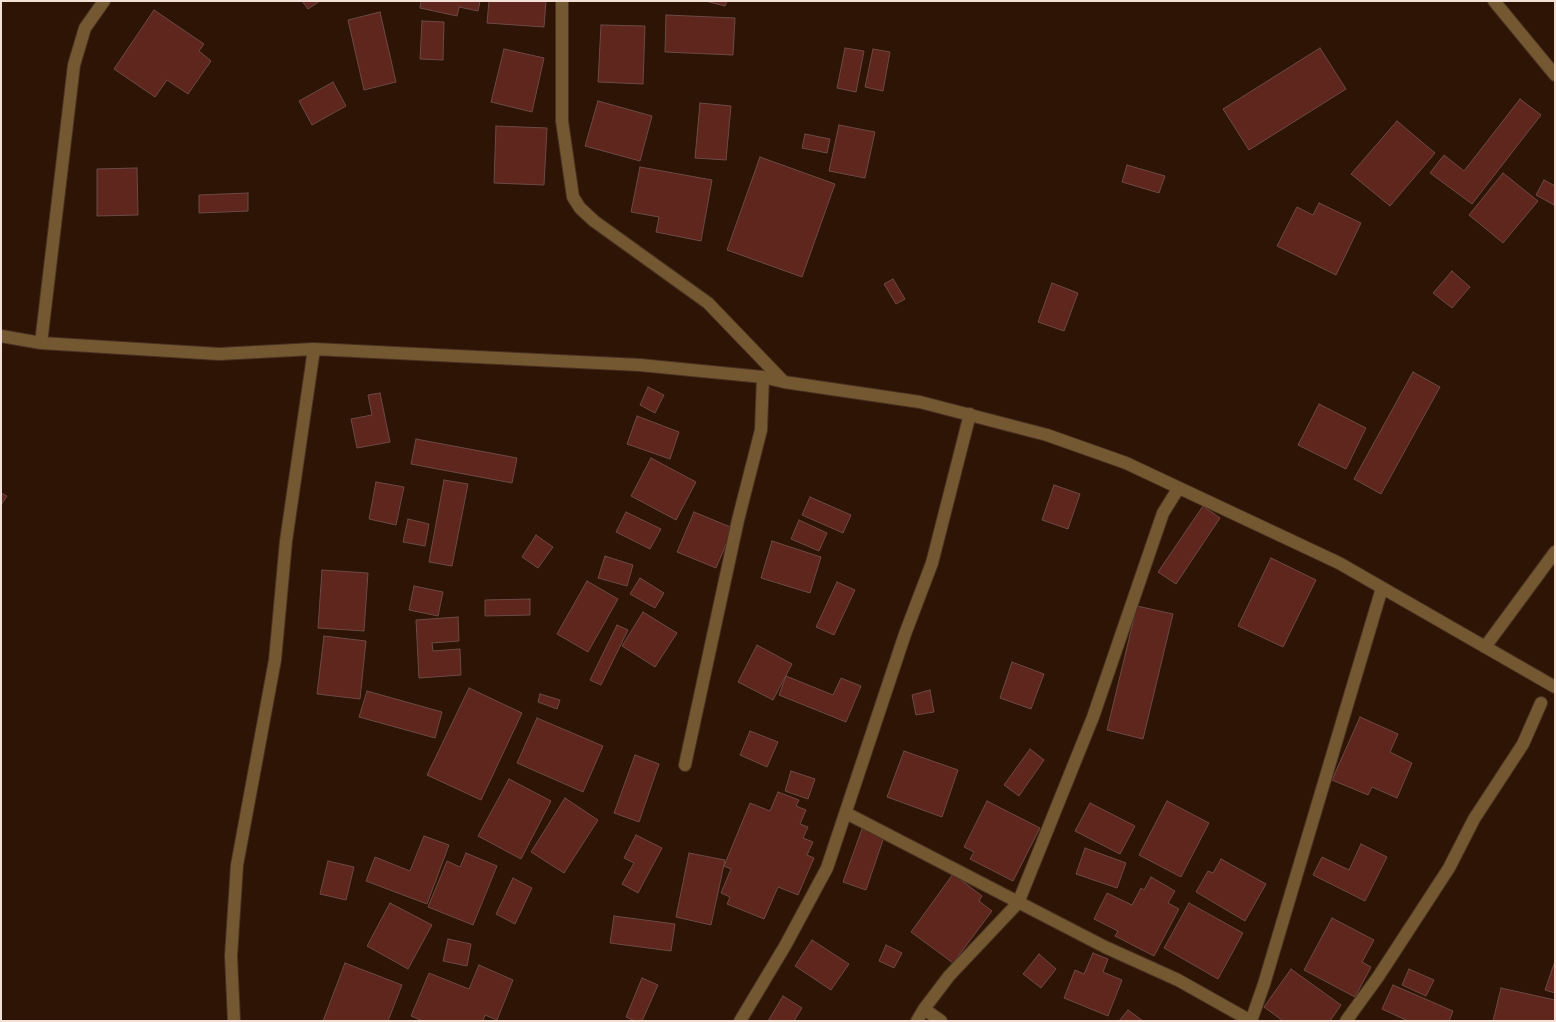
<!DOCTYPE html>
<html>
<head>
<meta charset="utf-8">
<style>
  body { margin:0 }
  #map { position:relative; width:1556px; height:1022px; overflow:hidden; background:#2d1405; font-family:"Work Sans",sans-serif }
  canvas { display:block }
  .frame { position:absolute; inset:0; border:2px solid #f3e1d7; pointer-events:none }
</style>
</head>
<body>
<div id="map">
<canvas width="1556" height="1022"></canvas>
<div class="frame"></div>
</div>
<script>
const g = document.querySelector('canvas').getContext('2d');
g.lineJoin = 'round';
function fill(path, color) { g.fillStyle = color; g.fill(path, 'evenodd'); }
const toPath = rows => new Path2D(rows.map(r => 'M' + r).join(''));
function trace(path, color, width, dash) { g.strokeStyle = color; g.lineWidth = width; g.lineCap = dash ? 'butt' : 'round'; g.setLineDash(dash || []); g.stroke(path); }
const building = toPath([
  [302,1,320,1,308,9,302,1],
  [421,1,480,1,478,11,459,7,457,16,420,8,421,1],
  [489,1,546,1,544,27,487,23,489,1],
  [705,1,727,1,725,6,705,1],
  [154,10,204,44,199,51,211,61,188,94,167,80,155,97,114,69,154,10],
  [380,12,396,82,364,90,348,20,380,12],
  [666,15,735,18,733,55,665,52,666,15],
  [422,21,444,22,443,60,420,59,422,21],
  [601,25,645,26,643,84,598,82,601,25],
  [845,48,864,51,856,92,837,88,845,48],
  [1320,48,1346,89,1249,150,1223,109,1320,48],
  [504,49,544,58,532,112,491,102,504,49],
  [873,49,890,52,883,91,865,87,873,49],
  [333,82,346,106,312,125,299,101,333,82],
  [1520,99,1541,115,1472,204,1430,173,1444,155,1464,171,1520,99],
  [598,101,652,116,640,161,585,146,598,101],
  [700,103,731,106,726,160,695,158,700,103],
  [1397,121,1435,153,1390,206,1351,174,1397,121],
  [839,125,875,132,865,178,829,171,839,125],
  [496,126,547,128,544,185,494,183,496,126],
  [805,134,830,139,827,153,802,148,805,134],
  [760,157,835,184,802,277,727,250,760,157],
  [1127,165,1165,176,1159,193,1122,182,1127,165],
  [640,167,712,180,701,241,656,232,659,217,631,212,640,167],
  [137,168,138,215,97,216,97,169,137,168],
  [1503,173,1538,201,1503,243,1469,215,1503,173],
  [1544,180,1555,186,1554,205,1536,195,1544,180],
  [248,193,248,211,199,213,199,195,248,193],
  [1319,203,1361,223,1336,275,1277,246,1297,207,1313,215,1319,203],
  [1452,271,1470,287,1452,308,1433,293,1452,271],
  [893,279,905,299,896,304,884,284,893,279],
  [1052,283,1078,293,1064,331,1038,322,1052,283],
  [1413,372,1440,387,1381,494,1354,479,1413,372],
  [648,387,664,395,655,413,640,405,648,387],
  [380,393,390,442,357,448,351,419,372,415,368,395,380,393],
  [1319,404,1366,428,1346,469,1298,445,1319,404],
  [637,416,679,432,670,459,627,444,637,416],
  [416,439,517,458,512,483,411,464,416,439],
  [651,458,696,482,676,520,631,496,651,458],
  [444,480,468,484,452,566,429,562,444,480],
  [376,482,404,487,396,525,369,519,376,482],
  [1054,485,1080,494,1068,529,1042,520,1054,485],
  [1,493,7,496,1,505,1,493],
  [810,497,851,515,843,533,802,515,810,497],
  [1203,506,1220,518,1176,584,1158,572,1203,506],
  [626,512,661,529,650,549,616,532,626,512],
  [694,512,733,528,716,568,677,552,694,512],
  [408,519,429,524,425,546,403,542,408,519],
  [799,520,827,533,819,551,791,539,799,520],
  [536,535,553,547,538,568,522,557,536,535],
  [772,541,821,557,810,593,761,578,772,541],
  [605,556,633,565,627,586,598,578,605,556],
  [1271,558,1316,580,1283,647,1238,626,1271,558],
  [322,570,368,573,364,631,318,628,322,570],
  [640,578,664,593,655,608,630,594,640,578],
  [587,581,618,599,588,652,557,634,587,581],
  [837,582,855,590,834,635,816,627,837,582],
  [414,586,443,592,438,616,409,610,414,586],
  [530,599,530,615,485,616,485,600,530,599],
  [1137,606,1173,614,1143,739,1107,730,1137,606],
  [643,612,677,633,655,667,622,646,643,612],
  [458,617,459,641,432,643,433,651,460,649,461,675,419,678,416,620,458,617],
  [617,625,628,630,601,685,590,680,617,625],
  [324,636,366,641,360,699,317,694,324,636],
  [757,645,792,664,773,700,738,682,757,645],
  [1012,662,1044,674,1031,709,1000,698,1012,662],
  [786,676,833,695,841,678,861,686,846,722,779,695,786,676],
  [469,688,522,713,481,800,427,775,469,688],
  [930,690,934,712,916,715,912,695,930,690],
  [367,691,442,712,435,738,359,717,367,691],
  [540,694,560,700,557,709,538,702,540,694],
  [1360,717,1398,734,1390,752,1412,763,1397,798,1372,787,1368,795,1332,780,1360,717],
  [537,718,603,746,583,792,517,763,537,718],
  [750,731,778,742,767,767,740,755,750,731],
  [1030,749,1044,760,1019,796,1004,785,1030,749],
  [904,751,958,770,942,817,887,797,904,751],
  [635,755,659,764,639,822,614,813,635,755],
  [791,771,815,779,808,799,785,791,791,771],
  [509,779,551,801,521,859,478,836,509,779],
  [778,792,799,800,796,806,806,810,800,824,808,827,803,838,813,842,807,855,814,858,798,895,778,887,764,919,727,904,730,897,721,893,731,869,724,866,750,803,770,811,778,792],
  [565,798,598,820,564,873,531,852,565,798],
  [987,801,1040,828,1013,881,970,859,974,852,964,847,987,801],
  [1167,801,1209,823,1181,877,1139,855,1167,801],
  [1090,803,1135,826,1120,854,1075,831,1090,803],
  [862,829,884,837,866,890,843,882,862,829],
  [636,835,662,848,638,893,622,884,634,863,624,858,636,835],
  [424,836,449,845,427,904,366,881,375,857,410,871,424,836],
  [1361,844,1387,857,1365,901,1313,875,1322,857,1349,870,1361,844],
  [1085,848,1126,863,1117,888,1076,874,1085,848],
  [466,853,497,866,473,925,428,907,447,861,460,867,466,853],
  [689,853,725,860,711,925,676,917,689,853],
  [1221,859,1266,884,1245,921,1196,892,1208,871,1213,873,1221,859],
  [328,861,354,867,346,900,320,894,328,861],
  [953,874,982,896,979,901,992,911,953,963,911,932,953,874],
  [1151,877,1175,891,1168,903,1179,909,1154,956,1115,936,1118,931,1094,919,1107,893,1132,905,1141,888,1144,890,1151,877],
  [513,878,532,888,515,924,496,914,513,878],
  [390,903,432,925,408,969,367,946,390,903],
  [1189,903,1243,933,1218,979,1164,948,1189,903],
  [614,916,675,924,671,951,610,943,614,916],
  [1332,918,1374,940,1362,962,1371,967,1355,997,1304,970,1332,918],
  [448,939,471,944,467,966,443,961,448,939],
  [812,940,849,964,831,990,795,966,812,940],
  [886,945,902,953,894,968,879,961,886,945],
  [1093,953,1108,959,1103,972,1122,980,1108,1016,1064,998,1075,970,1084,974,1093,953],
  [1039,954,1056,969,1041,988,1023,974,1039,954],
  [1555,961,1555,993,1545,990,1555,961],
  [345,963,402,985,388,1021,323,1021,345,963],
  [479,965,513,980,497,1020,485,1015,483,1021,423,1021,411,1016,429,973,469,989,479,965],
  [1291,969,1341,1005,1330,1021,1283,1021,1264,1007,1291,969],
  [1409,969,1434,980,1426,996,1402,985,1409,969],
  [642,978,658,985,642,1021,635,1021,626,1017,642,978],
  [1393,985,1453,1011,1449,1021,1408,1021,1382,1009,1393,985],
  [1501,988,1555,1000,1555,1021,1493,1021,1501,988],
  [783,996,802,1008,794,1021,768,1021,783,996],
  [1128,1010,1143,1021,1119,1021,1128,1010]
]);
fill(building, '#5e261d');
trace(building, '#6c4a44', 1);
const street = toPath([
  [562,1,562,121,573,197,580,208,594,221,708,303,784,382],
  [1494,1,1555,75],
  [1,336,41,343,219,354,314,349,640,365,763,377,784,382,920,402,1047,435,1126,463,1339,563,1555,687],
  [41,343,74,65,85,28,104,1],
  [1485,647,1555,552],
  [685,765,738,520,761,430,763,377],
  [846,813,1105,947,1178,980,1251,1021],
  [924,1009,941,1021],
  [234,1021,231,956,237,865,275,660,286,541,314,349],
  [740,1021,785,946,827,868,905,634,932,563,970,414],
  [917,1021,924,1009,949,976,1018,903,1093,717,1163,513,1178,489],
  [1251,1021,1264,984,1382,588],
  [1346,1021,1378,977,1449,868,1474,819,1523,744,1541,703]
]);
trace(street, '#493122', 14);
trace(street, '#745832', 12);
</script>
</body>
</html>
